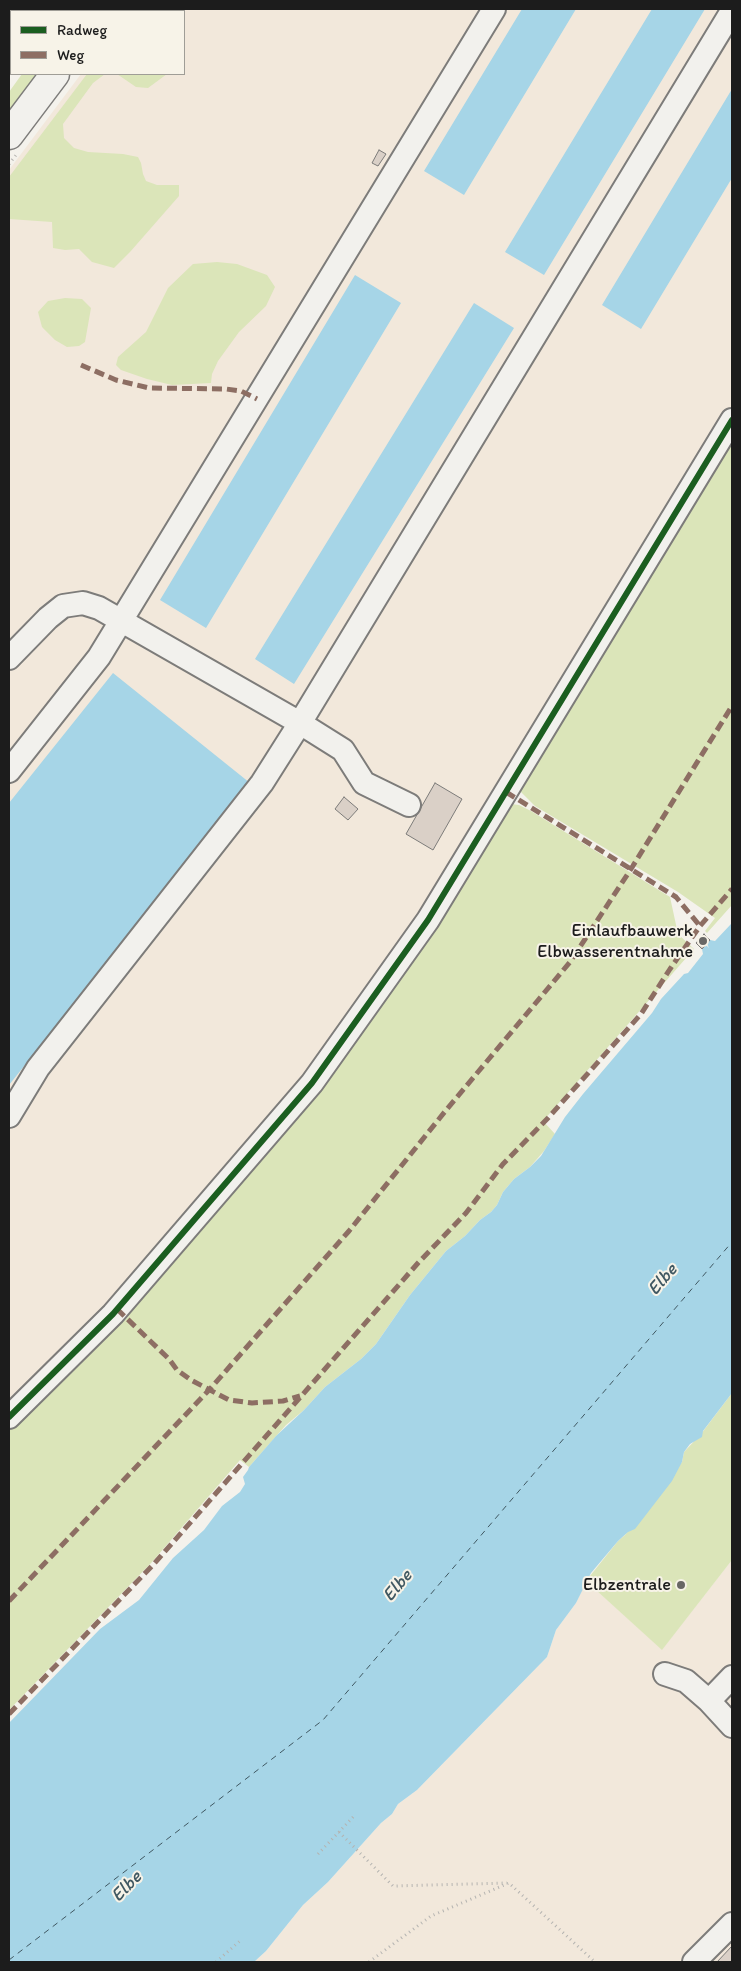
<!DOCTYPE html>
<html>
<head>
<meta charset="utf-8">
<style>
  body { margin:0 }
  #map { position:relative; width:741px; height:1971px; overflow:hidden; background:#f4f2ec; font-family:Itim,sans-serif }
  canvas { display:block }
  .frame { position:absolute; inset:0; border:10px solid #1c1c1c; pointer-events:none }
  .legend { position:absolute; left:10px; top:10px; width:175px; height:65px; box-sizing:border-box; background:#f7f3e8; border:1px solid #9f9d96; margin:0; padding:6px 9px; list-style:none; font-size:15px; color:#1c1c1c }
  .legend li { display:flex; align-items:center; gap:10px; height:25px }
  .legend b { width:25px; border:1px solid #9f9d96 }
</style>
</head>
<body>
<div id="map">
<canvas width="741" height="1971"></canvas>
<div class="frame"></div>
<ul class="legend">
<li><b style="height:6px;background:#1b5e20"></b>Radweg</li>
<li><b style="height:6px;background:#8d6e63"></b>Weg</li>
</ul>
</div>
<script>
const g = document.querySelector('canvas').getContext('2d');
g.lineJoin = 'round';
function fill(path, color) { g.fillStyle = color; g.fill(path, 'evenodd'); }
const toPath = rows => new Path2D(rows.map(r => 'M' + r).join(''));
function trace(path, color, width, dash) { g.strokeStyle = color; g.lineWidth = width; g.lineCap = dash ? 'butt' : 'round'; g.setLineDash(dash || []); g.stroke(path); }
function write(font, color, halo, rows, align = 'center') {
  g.font = font + ' Itim,sans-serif'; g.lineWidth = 4; g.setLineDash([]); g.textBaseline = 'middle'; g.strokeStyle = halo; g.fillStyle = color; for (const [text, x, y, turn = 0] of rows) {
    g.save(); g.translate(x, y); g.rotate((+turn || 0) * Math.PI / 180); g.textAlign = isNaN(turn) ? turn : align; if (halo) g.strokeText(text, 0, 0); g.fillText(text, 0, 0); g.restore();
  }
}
fill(toPath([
  [130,9,732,9,732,413,504,788,308,1078,111,1308,9,1409,9,170,81,74,184,74,184,11,128,11],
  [732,1560,732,1962,254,1962,266,1951,303,1905,328,1882,381,1823,392,1814,398,1804,417,1790,547,1657,556,1630,576,1603,586,1581,662,1649]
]), '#f2e8db');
fill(toPath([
  [22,74,38,74,9,113,9,92],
  [87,74,105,74,93,83,63,124,64,138,74,148,88,152,123,154,138,157,141,163,143,174,146,181,157,185,179,185,179,196,130,252,114,268,92,262,79,249,65,250,53,248,52,222,9,219,9,177],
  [117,74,167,74,148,88,136,87],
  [217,262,237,264,267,275,275,287,266,306,239,332,218,361,212,374,211,383,172,385,147,379,121,370,116,365,118,357,146,332,168,288,193,264],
  [65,298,82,299,91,308,85,342,79,346,67,347,55,340,42,327,38,312,48,301],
  [732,430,732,905,707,933,705,931,715,918,678,892,535,806,520,791,521,779],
  [511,804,519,805,531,811,670,897,678,934,694,949,543,1121,555,1134,544,1151,530,1167,514,1179,503,1192,497,1205,491,1212,480,1220,465,1236,446,1251,410,1295,376,1344,361,1359,325,1387,304,1410,286,1425,249,1467,240,1460,152,1562,9,1710,9,1423,315,1086],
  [732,1393,732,1560,662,1650,586,1581,618,1541,625,1535,682,1462,684,1452,701,1434]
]), '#dbe5b9');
fill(toPath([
  [522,9,576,9,464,195,424,171],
  [652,9,705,9,544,275,505,252],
  [732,89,732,178,641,329,602,305],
  [355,275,401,303,206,628,160,600],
  [474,303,514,328,294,684,255,659],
  [113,673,250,783,9,1085,9,803],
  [732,918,732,1393,703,1431,702,1437,690,1444,684,1452,682,1462,672,1481,635,1529,628,1532,618,1541,591,1573,576,1603,556,1630,547,1657,417,1790,398,1804,392,1814,381,1823,328,1882,303,1905,266,1951,254,1962,9,1962,9,1723,100,1629,139,1600,173,1558,204,1530,222,1506,240,1492,245,1484,243,1477,248,1470,249,1467,276,1436,304,1410,325,1387,361,1359,376,1344,410,1295,446,1251,465,1236,480,1220,491,1212,497,1205,503,1192,514,1179,530,1167,541,1156,565,1117,583,1094,652,1013,661,999,684,974,688,973,703,954,702,949,706,945,709,948,707,944,710,940,715,941,731,924]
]), '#a6d5e7');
trace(toPath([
  [9,1960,323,1720,732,1242]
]), '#405862', 1, [6, 5]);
const building = toPath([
  [379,150,386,154,378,166,372,163,379,150],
  [435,783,462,799,433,850,406,834,435,783],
  [344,797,358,809,348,820,335,809,344,797],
  [704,934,710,940,702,949,696,943,704,934],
  [732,1946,732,1962,717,1962,732,1946]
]);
fill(building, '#dad0c7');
trace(building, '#7d7c7a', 1);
const minor = toPath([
  [9,658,48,618,63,606,83,603,99,608,300,723,343,750,364,783,409,805],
  [9,771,99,657,494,9],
  [9,1116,38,1068,262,783,300,723,732,11],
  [9,1417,113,1314,312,1083,428,920,732,420],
  [665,1674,686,1681,709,1701,732,1726],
  [709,1701,732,1677],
  [694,1962,732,1924]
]);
const major = toPath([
  [101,11,103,9],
  [9,135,55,74]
]);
trace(minor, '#7d7c7a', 26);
trace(major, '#7d7c7a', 31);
trace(toPath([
  [9,164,16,155],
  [339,1832,393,1886,507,1883],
  [318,1854,355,1815],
  [216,1962,241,1940],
  [369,1962,431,1916,509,1883,595,1962]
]), '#b4b3b0', 3, [1, 4]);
trace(minor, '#f2f1ed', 22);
trace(major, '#f2f1ed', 28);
trace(toPath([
  [81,365,116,380,149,388,226,389,241,391,257,399],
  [506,792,676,897,700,926],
  [117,1309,169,1359,177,1370,191,1380,229,1400,252,1403,283,1401,300,1396],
  [9,1601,209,1390,349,1231,447,1109,570,962,631,869,732,706],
  [9,1714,153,1565,418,1263,466,1213,503,1164,548,1118,641,1014,670,969,700,926,732,889]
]), '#8d6e63', 5, [10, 5]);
trace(toPath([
  [9,1417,113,1314,312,1083,428,920,732,420]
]), '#1b5e20', 6);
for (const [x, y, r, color] of [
  [703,941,5,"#686765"],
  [681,1585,5,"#686765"]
]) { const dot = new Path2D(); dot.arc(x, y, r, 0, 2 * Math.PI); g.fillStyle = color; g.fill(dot); trace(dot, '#f7f3e8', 2); }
write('18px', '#1c1c1c', '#f7f3e8', [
  ["Einlaufbauwerk",693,931],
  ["Elbwasserentnahme",693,952],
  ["Elbzentrale",671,1585]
], 'right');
write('italic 19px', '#405862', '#f7f3e8', [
  ["Elbe",663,1280,-49],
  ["Elbe",398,1586,-50],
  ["Elbe",127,1887,-46]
]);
</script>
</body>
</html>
